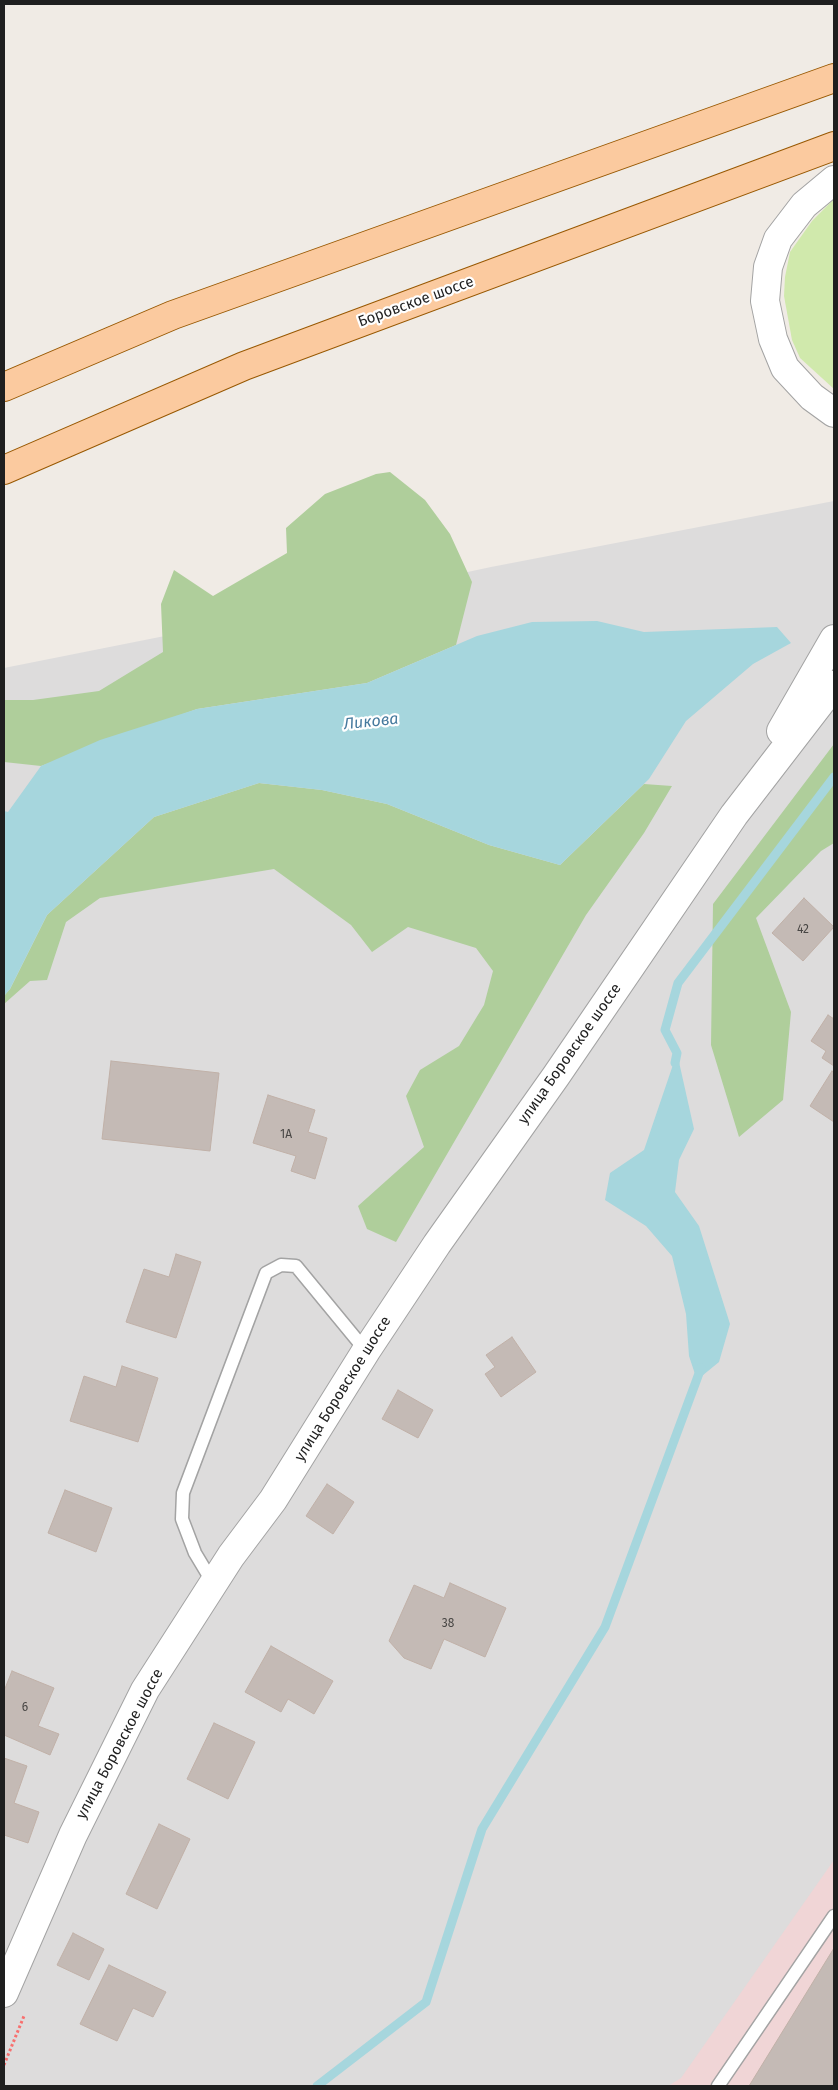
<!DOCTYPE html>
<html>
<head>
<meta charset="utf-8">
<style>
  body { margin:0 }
  #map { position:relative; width:838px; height:2090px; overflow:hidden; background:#f0ebe5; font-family:"Fira Sans",sans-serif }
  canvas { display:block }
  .frame { position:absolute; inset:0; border:5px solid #1f1f1f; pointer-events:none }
</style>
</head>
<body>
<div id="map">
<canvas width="838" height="2090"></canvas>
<div class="frame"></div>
</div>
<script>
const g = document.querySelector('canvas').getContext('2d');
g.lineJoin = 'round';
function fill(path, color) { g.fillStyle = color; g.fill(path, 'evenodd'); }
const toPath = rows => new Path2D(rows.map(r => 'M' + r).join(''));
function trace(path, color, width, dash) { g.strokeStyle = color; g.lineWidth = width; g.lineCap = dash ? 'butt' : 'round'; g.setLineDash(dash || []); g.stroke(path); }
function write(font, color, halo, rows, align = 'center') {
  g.font = font + ' "Fira Sans",sans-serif'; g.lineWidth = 4.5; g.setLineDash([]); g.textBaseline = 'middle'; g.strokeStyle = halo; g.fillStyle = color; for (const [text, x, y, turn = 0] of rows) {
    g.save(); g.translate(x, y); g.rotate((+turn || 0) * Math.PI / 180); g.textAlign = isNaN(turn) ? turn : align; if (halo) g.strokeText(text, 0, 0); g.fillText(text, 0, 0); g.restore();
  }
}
fill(toPath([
  [834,501,834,2086,4,2086,4,668,215,626,491,567]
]), '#dddcdc');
fill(toPath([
  [834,1860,834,2086,668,2086,681,2078]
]), '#f0d5d6');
fill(toPath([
  [834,199,834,389,800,358,792,340,784,296,785,277,790,252,812,221]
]), '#d0e9ac');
fill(toPath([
  [390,472,425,500,450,534,472,582,456,645,367,683,197,709,41,766,4,762,4,700,33,700,99,691,163,652,161,604,174,570,213,596,287,553,286,528,325,494,376,474],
  [834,744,834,843,821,851,756,918,791,1012,783,1100,739,1137,711,1045,713,904],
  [259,783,322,790,387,804,489,845,560,865,644,784,672,786,644,833,586,915,396,1242,367,1229,358,1206,424,1147,406,1096,420,1070,459,1046,484,1005,493,971,476,948,408,927,372,952,351,925,274,869,100,898,66,922,47,980,30,981,4,1004,4,996,10,989,47,915,154,817]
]), '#afce9b');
fill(toPath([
  [597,621,644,632,777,627,791,643,753,664,686,721,649,779,560,865,489,845,387,804,322,790,259,783,154,817,47,915,10,989,4,996,4,811,8,812,41,766,100,740,197,709,367,683,477,636,532,622],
  [677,1053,694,1129,679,1160,675,1192,699,1226,730,1324,719,1362,697,1380,689,1356,686,1314,672,1256,646,1226,605,1200,610,1173,644,1150]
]), '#a6d6dd');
trace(toPath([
  [675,1063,677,1053,665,1030,678,983,834,777],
  [317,2086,426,2002,482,1829,605,1627,701,1368]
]), '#a6d6dd', 9);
const building = toPath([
  [804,898,834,927,803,961,772,933,804,898],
  [828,1015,834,1019,834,1066,822,1058,826,1051,811,1041,828,1015],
  [111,1061,219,1073,210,1151,102,1139,111,1061],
  [832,1071,834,1073,834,1122,810,1106,832,1071],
  [268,1095,315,1110,308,1132,327,1138,315,1179,291,1171,296,1156,253,1143,268,1095],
  [176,1254,201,1262,176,1338,126,1322,144,1269,169,1277,176,1254],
  [512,1337,536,1372,501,1397,485,1374,495,1367,486,1355,512,1337],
  [122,1366,158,1378,138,1442,70,1421,84,1376,116,1387,122,1366],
  [398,1390,433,1410,418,1438,382,1419,398,1390],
  [327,1484,354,1502,333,1534,306,1516,327,1484],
  [65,1490,112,1508,96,1552,48,1533,65,1490],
  [450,1583,506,1608,485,1657,444,1639,431,1669,404,1658,389,1641,414,1585,444,1598,450,1583],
  [271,1646,333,1681,314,1714,288,1699,281,1712,245,1692,271,1646],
  [12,1671,54,1688,38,1726,59,1734,50,1755,4,1735,4,1691,12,1671],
  [214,1723,255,1742,228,1799,187,1779,214,1723],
  [4,1758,27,1766,14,1803,39,1812,28,1843,4,1835,4,1758],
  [159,1824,190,1839,157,1909,126,1894,159,1824],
  [73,1933,104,1949,89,1980,57,1965,73,1933],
  [834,1948,834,2086,749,2086,834,1948],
  [109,1965,166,1992,153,2017,133,2008,117,2041,80,2024,109,1965]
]);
fill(building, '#c4bab5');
trace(building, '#c1b1a8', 1);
const service = toPath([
  [213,1583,195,1553,182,1519,183,1493,266,1273,281,1265,296,1266,366,1351],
  [718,2086,834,1916]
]);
const tertiary = toPath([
  [834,180,804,205,778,239,768,267,765,301,773,339,785,368,812,397,834,413],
  [781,731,834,639],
  [4,1993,73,1835,145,1690,231,1556,273,1500,366,1351,437,1244,556,1076,734,815,834,685]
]);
const primary = toPath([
  [4,387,173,315,834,78],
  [4,470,244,366,834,146]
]);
trace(service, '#a3a3a3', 15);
trace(tertiary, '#a3a3a3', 30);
trace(primary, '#985802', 30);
trace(toPath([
  [4,2065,24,2016]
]), '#f86f6e', 3, [2.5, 2.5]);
trace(service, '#fff', 12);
trace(tertiary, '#fff', 28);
trace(primary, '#fbca9f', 28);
write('12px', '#484644', null, [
  ["42",803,930],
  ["1А",286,1135],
  ["38",448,1624],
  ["6",25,1708]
]);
write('15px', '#1f1f1f', '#fff', [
  ["Боровское шоссе",416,302,-20],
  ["улица Боровское шоссе",570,1054,-55],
  ["улица Боровское шоссе",343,1389,-58],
  ["улица Боровское шоссе",120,1744,-62]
]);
write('italic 16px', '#467a9e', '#fff', [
  ["Ликова",371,722,-6]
]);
</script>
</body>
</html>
